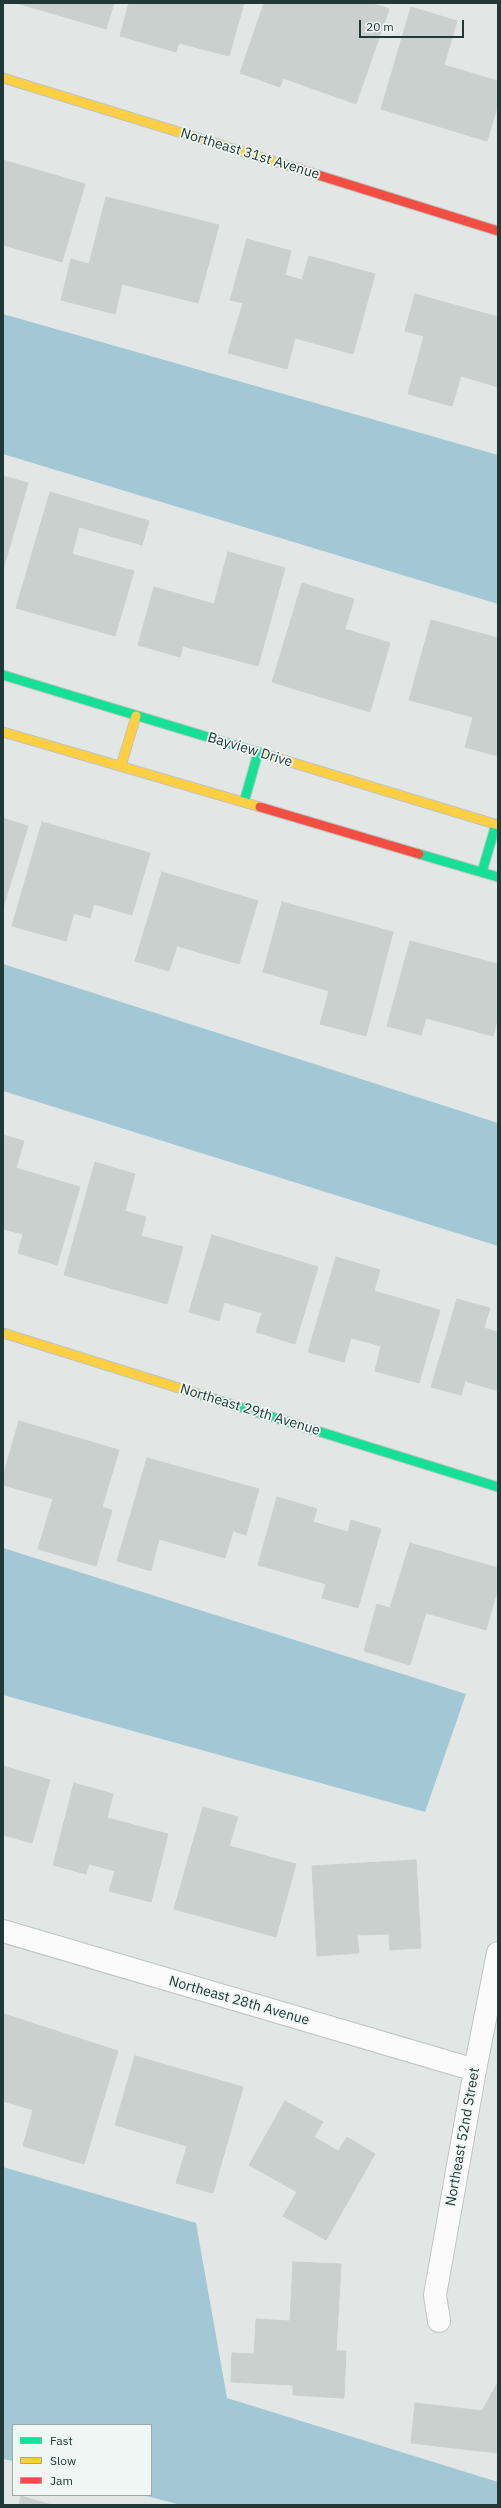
<!DOCTYPE html>
<html>
<head>
<meta charset="utf-8">
<style>
  body { margin:0 }
  #map { position:relative; width:501px; height:2508px; overflow:hidden; background:#e2e7e5; font-family:"IBM Plex Sans",sans-serif }
  canvas { display:block }
  .frame { position:absolute; inset:0; border:4px solid #203936; pointer-events:none }
  .legend { position:absolute; left:12px; top:2424px; width:140px; height:72px; box-sizing:border-box; background:#eff7f4; border:1px solid #9caba8; margin:0; padding:5px 7px; list-style:none; font-size:12px; color:#203936 }
  .legend li { display:flex; align-items:center; gap:8px; height:20px }
  .legend b { width:20px; border:1px solid #9caba8 }
  .scale { position:absolute; left:359px; top:20px; width:105px; height:18px; box-sizing:border-box; border:2px solid #203936; border-top:0; padding-left:5px; font-size:12px; line-height:14px; white-space:nowrap; color:#203936; -webkit-text-stroke:3px #eff7f4; paint-order:stroke }
</style>
</head>
<body>
<div id="map">
<canvas width="501" height="2508"></canvas>
<div class="frame"></div>
<ul class="legend">
<li><b style="height:5px;background:#16e098"></b>Fast</li>
<li><b style="height:5px;background:#ffcf43"></b>Slow</li>
<li><b style="height:5px;background:#f24e42"></b>Jam</li>
</ul>
<div class="scale">20 m</div>
</div>
<script>
const g = document.querySelector('canvas').getContext('2d');
g.lineJoin = 'round';
function fill(path, color) { g.fillStyle = color; g.fill(path, 'evenodd'); }
const toPath = rows => new Path2D(rows.map(r => 'M' + r).join(''));
function trace(path, color, width, dash) { g.strokeStyle = color; g.lineWidth = width; g.lineCap = dash ? 'butt' : 'round'; g.setLineDash(dash || []); g.stroke(path); }
function write(font, color, halo, rows, align = 'center') {
  g.font = font + ' "IBM Plex Sans",sans-serif'; g.lineWidth = 3.5; g.setLineDash([]); g.textBaseline = 'middle'; g.strokeStyle = halo; g.fillStyle = color; for (const [text, x, y, turn = 0] of rows) {
    g.save(); g.translate(x, y); g.rotate((+turn || 0) * Math.PI / 180); g.textAlign = isNaN(turn) ? turn : align; if (halo) g.strokeText(text, 0, 0); g.fillText(text, 0, 0); g.restore();
  }
}
fill(toPath([
  [3,314,498,455,498,604,3,454],
  [3,964,498,1123,498,1246,3,1091],
  [3,1548,466,1694,425,1812,3,1695],
  [3,2167,196,2223,227,2398,498,2482,498,2505,181,2505,142,2495,151,2495,151,2425,13,2425,13,2461,3,2459]
]), '#a2c8d6');
const building = toPath([
  [16,3,114,3,106,29,16,3],
  [129,3,244,3,229,56,179,43,176,52,120,36,129,3],
  [264,3,372,3,389,9,356,104,283,78,280,87,240,73,264,3],
  [411,7,457,21,444,65,498,81,498,104,487,141,381,109,411,7],
  [3,160,85,184,62,262,3,245,3,160],
  [106,197,219,225,198,303,122,284,115,314,61,300,71,259,89,264,106,197],
  [247,239,291,251,285,275,302,280,309,256,375,274,353,354,295,338,287,369,228,353,243,303,230,300,247,239],
  [415,294,498,317,498,387,461,376,452,406,408,394,424,336,405,331,415,294],
  [3,476,28,483,3,570,3,476],
  [50,492,149,521,142,545,79,527,72,554,134,571,115,636,16,608,50,492],
  [228,552,285,568,258,666,183,646,180,657,138,645,154,587,214,604,228,552],
  [302,583,354,599,345,629,390,643,370,712,272,682,302,583],
  [431,620,498,638,498,756,465,747,473,717,409,700,431,620],
  [3,818,28,826,3,908,3,818],
  [42,822,150,853,132,915,94,904,90,918,74,913,66,941,12,926,42,822],
  [162,872,258,901,239,964,177,946,169,971,135,961,162,872],
  [282,902,393,932,366,1036,320,1024,329,991,263,972,282,902],
  [410,941,498,964,498,1017,493,1036,426,1018,421,1035,387,1026,410,941],
  [3,1135,24,1141,16,1168,80,1187,57,1265,18,1253,23,1234,3,1229,3,1135],
  [95,1162,135,1174,125,1211,146,1217,141,1236,183,1247,167,1304,64,1275,95,1162],
  [212,1235,318,1267,295,1344,256,1332,262,1313,224,1302,219,1321,189,1312,212,1235],
  [336,1257,380,1270,374,1291,440,1310,419,1383,375,1371,381,1346,351,1338,344,1362,308,1352,336,1257],
  [457,1299,490,1308,484,1328,498,1332,498,1391,465,1381,461,1395,431,1387,457,1299],
  [19,1421,119,1450,102,1507,112,1510,96,1566,38,1549,53,1499,3,1485,3,1476,19,1421],
  [147,1458,259,1489,246,1535,233,1531,225,1558,159,1539,151,1571,117,1561,147,1458],
  [277,1497,317,1509,313,1522,348,1532,351,1520,381,1529,358,1608,322,1598,326,1584,258,1565,277,1497],
  [410,1543,498,1568,498,1588,486,1630,426,1613,410,1665,364,1651,377,1604,390,1608,410,1543],
  [3,1766,50,1780,32,1843,3,1835,3,1766],
  [74,1783,113,1794,107,1818,168,1834,151,1902,109,1891,115,1871,89,1864,86,1874,53,1865,74,1783],
  [203,1807,238,1817,229,1846,296,1864,276,1937,174,1909,203,1807],
  [416,1860,421,1948,390,1950,389,1934,357,1935,359,1953,317,1956,312,1866,416,1860],
  [4,2014,118,2051,84,2164,23,2146,33,2110,3,2101,4,2014],
  [135,2056,243,2087,213,2193,176,2183,187,2146,115,2125,135,2056],
  [285,2101,323,2122,314,2137,338,2151,347,2137,375,2154,326,2240,283,2216,297,2192,249,2165,285,2101],
  [293,2262,341,2264,336,2351,346,2351,344,2398,293,2395,293,2385,231,2382,232,2353,254,2354,256,2319,290,2321,293,2262],
  [498,2382,498,2453,411,2443,415,2403,482,2411,498,2382],
  [21,2496,52,2505,19,2505,21,2496]
]);
fill(building, '#cad0ce');
trace(building, '#cad0ce', 1);
const street = toPath([
  [3,1931,475,2070],
  [439,2321,435,2295,475,2070,498,1953]
]);
const fast = toPath([
  [3,675,267,755],
  [244,802,258,753],
  [419,854,498,877],
  [482,872,496,824],
  [198,1394,498,1487]
]);
const slow = toPath([
  [3,78,302,170],
  [3,732,260,807],
  [267,755,498,825],
  [121,766,136,716],
  [3,1333,198,1394]
]);
const jam = toPath([
  [302,170,498,231],
  [260,807,419,854]
]);
trace(street, '#bfc4c2', 24);
trace(fast, '#bdc5c3', 11);
trace(slow, '#bdc5c3', 11);
trace(jam, '#bdc5c3', 11);
trace(street, '#fbfbfb', 22);
trace(fast, '#16e098', 9);
trace(slow, '#ffcf43', 9);
trace(jam, '#f24e42', 9);
write('14px', '#203936', '#eff7f4', [
  ["Northeast 31st Avenue",250,154,17],
  ["Bayview Drive",250,750,17],
  ["Northeast 29th Avenue",250,1410,17],
  ["Northeast 28th Avenue",239,2001,16],
  ["Northeast 52nd Street",463,2137,-80]
]);
</script>
</body>
</html>
